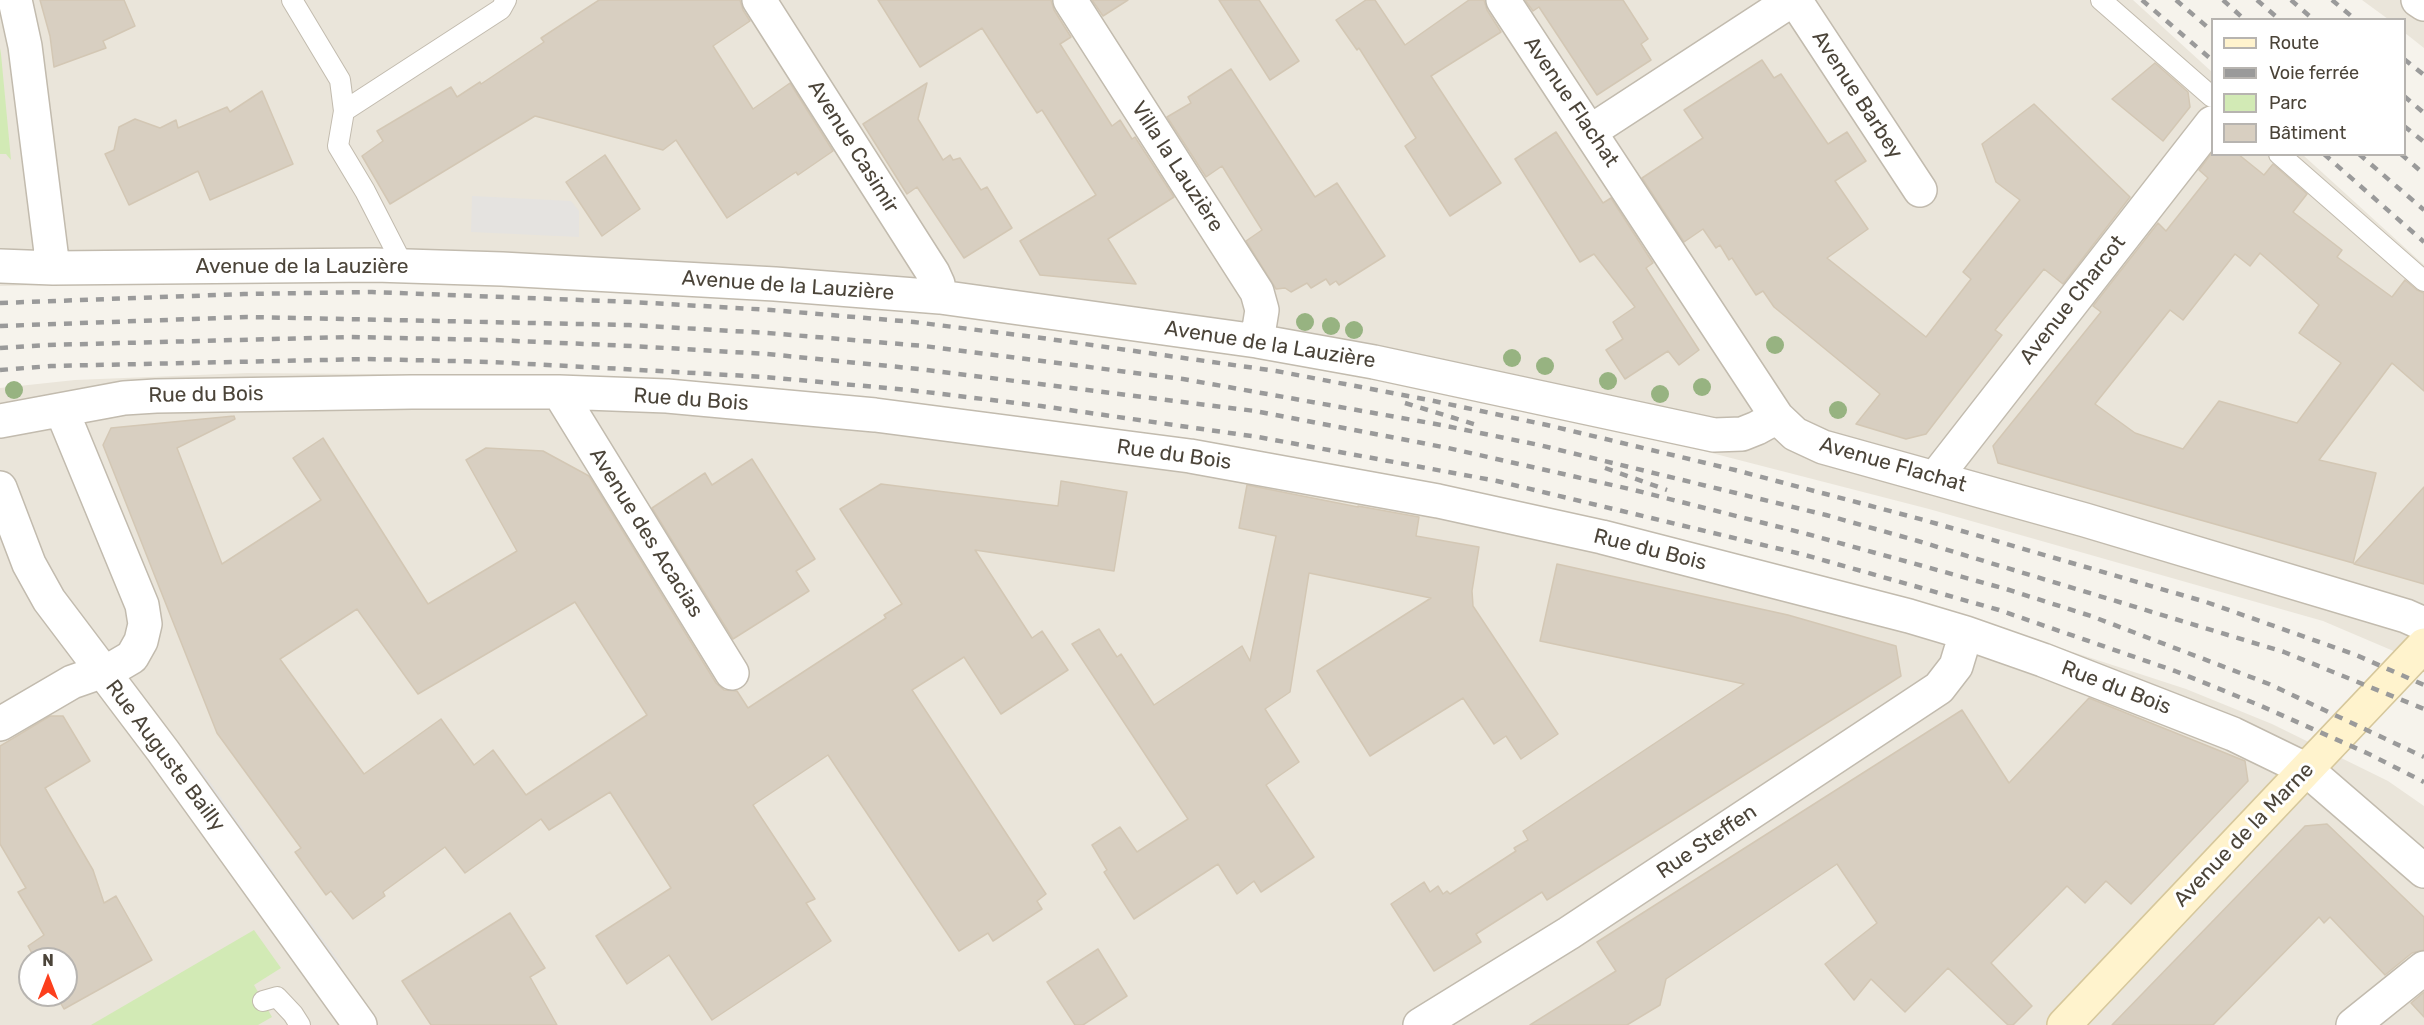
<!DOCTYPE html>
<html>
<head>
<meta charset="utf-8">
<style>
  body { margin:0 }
  #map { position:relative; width:2424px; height:1025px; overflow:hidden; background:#f6f3ec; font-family:Rubik,sans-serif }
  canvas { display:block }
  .legend { position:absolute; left:2211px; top:18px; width:195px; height:138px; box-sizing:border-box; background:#fff; border:2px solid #b7b4b0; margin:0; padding:8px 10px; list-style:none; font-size:18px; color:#4b4439 }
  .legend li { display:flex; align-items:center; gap:12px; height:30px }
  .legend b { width:30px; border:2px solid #b7b4b0 }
  .north { position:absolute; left:18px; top:947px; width:60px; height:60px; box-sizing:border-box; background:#fff; border:2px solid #b7b4b0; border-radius:50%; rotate:0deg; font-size:16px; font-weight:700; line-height:24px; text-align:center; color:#4b4439 }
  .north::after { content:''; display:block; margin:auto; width:21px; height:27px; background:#fc3f1d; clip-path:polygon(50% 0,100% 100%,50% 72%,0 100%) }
</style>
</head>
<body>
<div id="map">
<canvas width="2424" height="1025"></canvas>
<ul class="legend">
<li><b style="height:8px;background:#fff3cd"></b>Route</li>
<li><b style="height:8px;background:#9a9a9a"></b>Voie ferrée</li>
<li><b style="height:16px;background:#d2eab5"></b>Parc</li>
<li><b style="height:16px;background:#d8cfc1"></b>Bâtiment</li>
</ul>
<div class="north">N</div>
</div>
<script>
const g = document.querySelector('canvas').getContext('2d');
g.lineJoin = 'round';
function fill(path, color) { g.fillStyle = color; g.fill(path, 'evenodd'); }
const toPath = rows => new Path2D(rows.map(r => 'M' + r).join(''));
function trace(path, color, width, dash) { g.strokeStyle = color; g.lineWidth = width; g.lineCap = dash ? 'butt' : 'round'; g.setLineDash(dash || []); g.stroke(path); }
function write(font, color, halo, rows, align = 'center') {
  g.font = font + ' Rubik,sans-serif'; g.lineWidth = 6; g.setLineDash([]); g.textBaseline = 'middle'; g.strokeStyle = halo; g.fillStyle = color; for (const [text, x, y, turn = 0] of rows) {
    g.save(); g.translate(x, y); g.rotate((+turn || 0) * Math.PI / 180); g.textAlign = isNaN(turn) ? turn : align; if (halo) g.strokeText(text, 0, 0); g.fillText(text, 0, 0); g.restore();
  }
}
fill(toPath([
  [0,0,2133,0,2212,72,2212,154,2303,155,2424,265,2424,664,2323,621,1929,509,1603,425,1371,377,1270,359,925,310,775,297,377,279,0,286],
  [2362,0,2424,0,2424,48,2405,33,2404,20,2388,19],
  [247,373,493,375,625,381,1712,550,1901,596,2186,689,2272,724,2388,781,2424,806,2424,1025,0,1025,0,388,75,380],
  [30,959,66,959,66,995,30,995]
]), '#eae5da');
fill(toPath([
  [0,48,1,54,11,160,6,154,0,154],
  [254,930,281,968,254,985,272,1017,258,1025,91,1025]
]), '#d2eab5');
fill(toPath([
  [472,196,571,201,579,211,579,237,471,232],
  [200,768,276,875,265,882,188,777],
  [293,899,341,964,332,971,283,907]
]), '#e5e3e0');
const building = toPath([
  [40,0,124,0,135,26,103,41,106,48,54,67,50,36,40,0],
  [599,0,740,0,743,10,750,21,713,46,753,109,790,83,833,151,798,175,796,172,727,218,676,140,663,150,535,116,390,204,362,156,383,141,377,131,451,87,457,97,480,82,481,84,544,42,541,38,599,0],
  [878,0,1051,0,1054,10,1071,37,1060,44,1112,126,1120,120,1132,139,1135,137,1174,197,1108,239,1136,284,1040,275,1020,241,1096,195,1042,110,1037,113,982,28,920,67,878,0],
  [1092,0,1128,0,1103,16,1092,0],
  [1219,0,1259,0,1299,61,1270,80,1219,0],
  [1366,0,1375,0,1405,45,1469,0,1484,0,1487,10,1501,32,1431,76,1501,183,1450,216,1405,146,1416,138,1359,48,1357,50,1336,20,1366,0],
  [1525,0,1623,0,1648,39,1641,44,1651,60,1597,95,1539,7,1533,11,1525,0],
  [1762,60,1774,78,1781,74,1828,144,1847,132,1866,161,1835,181,1868,229,1827,258,1926,337,1971,279,1963,272,2020,200,1996,182,1982,144,2034,104,2130,197,2063,284,2044,269,1995,330,2002,335,1926,434,1906,439,1856,424,1880,394,1774,307,1763,291,1756,295,1732,258,1729,260,1720,245,1716,248,1703,229,1684,242,1642,178,1703,138,1684,110,1762,60],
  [2155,63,2188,92,2190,107,2163,141,2112,99,2155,63],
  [1231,69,1315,197,1337,183,1385,256,1339,285,1336,281,1330,285,1326,279,1311,288,1307,283,1291,292,1285,288,1276,289,1246,241,1262,230,1222,166,1206,177,1167,117,1191,103,1188,97,1231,69],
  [927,83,918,119,943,160,950,155,953,160,960,158,981,190,987,187,1012,228,964,258,917,187,907,194,863,124,927,83],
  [262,91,293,164,210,200,198,171,129,205,105,154,114,150,119,127,135,119,160,128,176,120,178,128,227,107,230,112,262,91],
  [1556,132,1603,203,1611,198,1653,263,1646,268,1699,350,1679,365,1668,351,1625,379,1606,350,1623,339,1613,322,1635,307,1594,254,1580,262,1515,159,1556,132],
  [2211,154,2238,154,2264,175,2273,164,2307,194,2293,212,2342,250,2337,257,2392,297,2405,280,2417,290,2424,293,2424,391,2392,363,2319,460,2376,473,2353,563,1998,463,1993,446,2101,312,2093,306,2158,223,2166,231,2208,178,2199,170,2211,154],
  [2260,253,2319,305,2299,333,2341,363,2297,423,2219,401,2183,449,2135,433,2095,404,2170,310,2183,320,2235,254,2250,266,2260,253],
  [605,155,640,209,602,236,566,182,605,155],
  [234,416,235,419,177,448,222,564,321,500,293,458,323,438,428,604,517,551,466,460,486,448,543,451,589,476,716,683,724,690,737,691,748,708,886,618,884,615,902,604,840,509,881,484,1058,506,1061,481,1127,492,1114,571,975,550,1032,638,1042,631,1068,670,1001,714,964,657,912,690,1046,894,1037,901,1042,909,993,941,988,933,959,951,828,755,753,805,815,899,806,903,831,941,712,1020,669,955,627,984,596,936,671,888,610,792,549,830,541,819,465,873,445,847,383,892,385,896,353,919,331,891,326,895,295,852,301,848,217,733,103,445,111,428,234,416],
  [575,602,647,715,526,795,493,750,474,765,441,719,364,774,280,659,357,609,418,694,575,602],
  [752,459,815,559,796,571,809,591,733,639,652,508,705,473,712,485,752,459],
  [1247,485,1358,507,1358,506,1419,517,1416,536,1479,547,1472,591,1473,606,1558,734,1521,759,1506,736,1494,744,1463,698,1370,756,1317,671,1431,598,1309,573,1290,692,1265,709,1299,762,1266,785,1314,857,1261,892,1254,881,1237,894,1218,864,1134,919,1104,872,1107,870,1092,845,1120,827,1137,852,1188,819,1072,644,1099,629,1117,657,1121,654,1154,705,1242,646,1250,661,1276,536,1239,528,1247,485],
  [2424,487,2424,584,2354,564,2424,487],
  [1557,564,1788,615,1896,646,1901,676,1547,900,1542,892,1476,934,1481,942,1434,971,1391,904,1424,882,1430,892,1438,886,1443,894,1447,891,1450,894,1516,851,1514,848,1528,840,1523,831,1744,684,1540,641,1557,564],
  [2089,698,2245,761,2248,781,2131,904,2106,881,2085,903,2067,886,1991,963,2032,1006,2013,1025,2008,1025,1948,968,1905,1012,1871,979,1854,1000,1825,964,1877,923,1837,864,1666,979,1660,1005,1627,1025,1530,1025,1616,971,1597,942,1962,710,2009,783,2089,698],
  [50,716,63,716,90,761,45,788,93,870,104,903,116,896,152,960,64,1009,56,995,66,995,66,959,35,959,28,946,44,935,18,892,26,888,0,844,0,746,50,716],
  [2327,824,2424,917,2424,950,2412,953,2385,975,2330,917,2324,923,2319,917,2213,1025,2112,1025,2305,826,2327,824],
  [510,913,545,968,530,977,557,1025,431,1025,402,981,510,913],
  [1098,949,1127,996,1083,1025,1075,1025,1047,982,1098,949],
  [2424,992,2424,1017,2411,1003,2424,992]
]);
fill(building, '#d8cfc1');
trace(building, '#d3c7b4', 1.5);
const service = toPath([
  [292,0,340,80,344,111,338,146,365,191,404,267],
  [2101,0,2212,97],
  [344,111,501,9,506,0],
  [2279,154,2424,281],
  [263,1001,277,997,293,1014,300,1025]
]);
const minor = toPath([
  [15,0,25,46,53,268],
  [759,0,933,273,938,284,940,297],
  [1070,0,1257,292,1262,310,1257,341],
  [1503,0,1777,417,1795,434,1823,447,2085,520,2406,616,2424,624],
  [1795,0,1920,190],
  [2418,0,2424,4],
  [1591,131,1792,0],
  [0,266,53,268,375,265,502,269,775,284,940,297,1257,341,1374,362,1714,435,1742,434,1757,428,1777,417],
  [559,392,732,673],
  [0,421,124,398,156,396,412,392,559,392,667,396,875,415,1190,456,1438,501,1602,537,1909,616,1966,633,2043,660,2233,734,2307,770,2424,871],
  [1935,478,2212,123],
  [0,488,29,564,49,600,163,751,360,1025],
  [0,724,72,682,115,667,132,657,141,641,145,624,142,605,62,411],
  [1420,1025,1569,933,1939,688,1956,666,1966,633],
  [2353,1025,2424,968]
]);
const secondary = toPath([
  [2064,1025,2424,645]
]);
trace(service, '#c2bbae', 22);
trace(minor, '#c2bbae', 36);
trace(secondary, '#d6c79b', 36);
trace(service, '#fff', 20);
trace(minor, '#fff', 33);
trace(secondary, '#fff3cd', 33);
trace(toPath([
  [2142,0,2212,60],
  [2176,0,2212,31],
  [2223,0,2245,20],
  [2257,0,2280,20],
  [2291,0,2314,20],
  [2332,0,2356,20],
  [2404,59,2424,75],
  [2404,96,2424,113],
  [2404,126,2424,142],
  [2324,154,2424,242],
  [2359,154,2424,210],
  [2401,154,2424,174],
  [0,303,244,294,372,292,632,302,771,310,914,322,1049,339,1276,371,1429,400,1547,425,1735,470,1924,520,2206,602,2356,655,2424,685],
  [0,326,247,317,629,325,768,333,924,346,1183,379,1441,425,1539,445,1826,515,1918,541,2284,652,2424,709],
  [0,348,47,345,350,337,493,340,632,346,767,354,919,369,1255,411,1448,448,1634,490,1807,534,2006,589,2091,616,2269,684,2424,757],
  [0,370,51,366,368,359,492,362,623,369,765,377,909,390,1041,406,1258,437,1497,481,1805,555,1999,610,2175,671,2259,705,2369,754,2424,782],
  [1405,403,1477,425],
  [1605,468,1667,490]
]), '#9a9a9a', 4.5, [8, 8]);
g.fillStyle = '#97b381';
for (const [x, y] of [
  [1305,322],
  [1331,326],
  [1354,330],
  [1775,345],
  [1512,358],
  [1545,366],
  [1608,381],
  [1702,387],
  [14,390],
  [1660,394],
  [1838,410]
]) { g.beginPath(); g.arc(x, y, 9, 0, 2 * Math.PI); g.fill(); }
write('21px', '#4b4439', '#fff', [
  ["Avenue Barbey",1857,95,57],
  ["Avenue Flachat",1571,102,56],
  ["Avenue Casimir",853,147,58],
  ["Villa la Lauzière",1177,167,57],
  ["Avenue de la Lauzière",302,267],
  ["Avenue de la Lauzière",788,286,4],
  ["Avenue Charcot",2073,300,-52],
  ["Avenue de la Lauzière",1270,345,9],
  ["Rue du Bois",206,395,-1],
  ["Rue du Bois",691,400,4],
  ["Rue du Bois",1174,455,8],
  ["Avenue Flachat",1893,465,16],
  ["Avenue des Acacias",646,533,58],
  ["Rue du Bois",1650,550,14],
  ["Rue du Bois",2116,688,21],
  ["Rue Auguste Bailly",165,756,53],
  ["Avenue de la Marne",2244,835,-46],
  ["Rue Steffen",1707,842,-34]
]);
</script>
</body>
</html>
